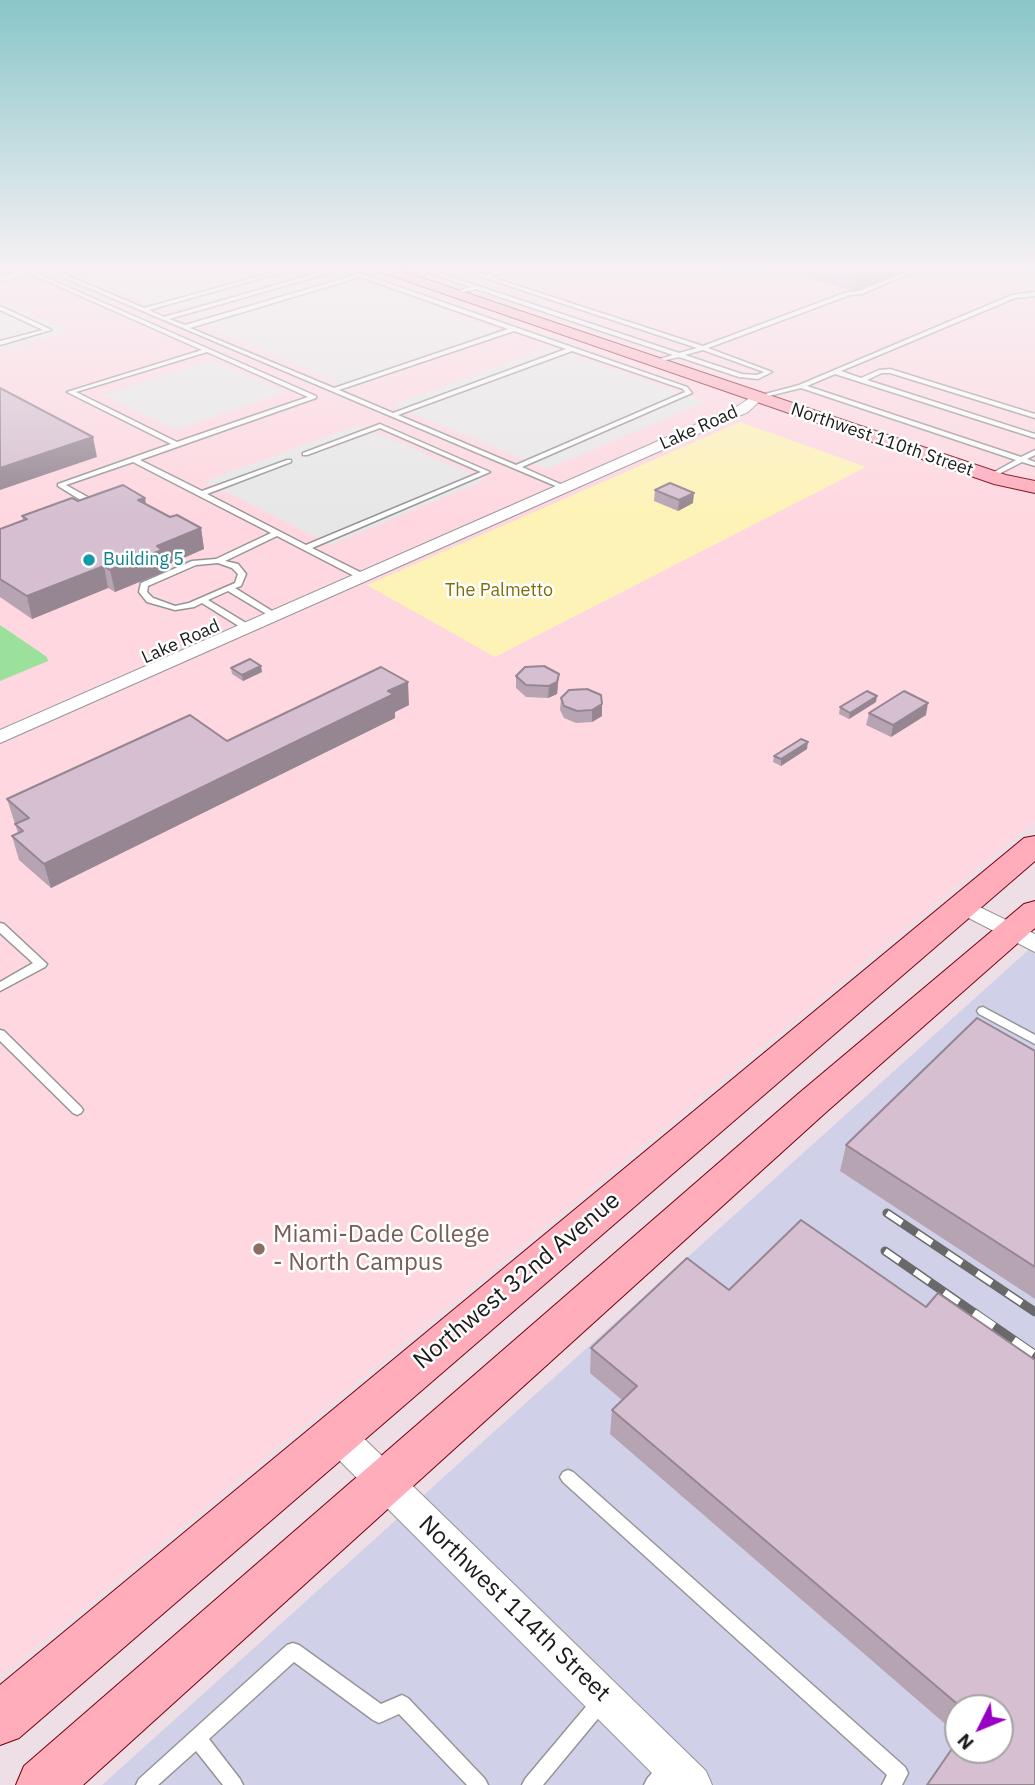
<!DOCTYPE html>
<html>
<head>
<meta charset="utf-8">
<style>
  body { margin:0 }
  #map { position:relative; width:1035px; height:1785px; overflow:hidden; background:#eedfe7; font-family:"IBM Plex Sans",sans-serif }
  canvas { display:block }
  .north { position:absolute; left:944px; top:1694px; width:70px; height:70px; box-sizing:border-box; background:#fff; border:2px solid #a4a4a4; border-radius:50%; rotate:227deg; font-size:19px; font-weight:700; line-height:28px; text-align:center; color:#1b1b1b }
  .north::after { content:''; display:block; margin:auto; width:24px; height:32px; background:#9900c6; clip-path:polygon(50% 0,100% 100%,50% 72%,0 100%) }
</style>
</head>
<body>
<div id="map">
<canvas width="1035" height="1785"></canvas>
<div class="north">N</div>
</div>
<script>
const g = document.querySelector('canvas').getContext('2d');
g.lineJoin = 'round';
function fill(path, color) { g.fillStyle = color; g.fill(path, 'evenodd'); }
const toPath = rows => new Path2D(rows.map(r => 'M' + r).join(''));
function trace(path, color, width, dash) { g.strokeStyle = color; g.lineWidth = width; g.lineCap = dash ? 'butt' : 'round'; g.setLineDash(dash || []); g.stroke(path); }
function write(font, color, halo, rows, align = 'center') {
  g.font = font + ' "IBM Plex Sans",sans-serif'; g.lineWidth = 5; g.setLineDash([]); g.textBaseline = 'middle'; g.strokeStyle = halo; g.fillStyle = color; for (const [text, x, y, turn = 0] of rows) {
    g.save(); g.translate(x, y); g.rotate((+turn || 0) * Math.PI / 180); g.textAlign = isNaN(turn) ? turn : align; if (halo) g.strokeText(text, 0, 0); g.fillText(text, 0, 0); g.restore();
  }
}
fill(toPath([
  [1035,944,1035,1785,102,1785],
  [958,1708,1000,1708,1000,1750,958,1750]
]), '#d0d1e8');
fill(toPath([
  [0,266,1035,266,1035,821,0,1677]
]), '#ffd7e0');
fill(toPath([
  [740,422,866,467,495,657,367,585]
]), '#fef3b6');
fill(toPath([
  [703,266,781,266,747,279]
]), '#bae575');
fill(toPath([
  [80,266,320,266,324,267,169,312,81,274,64,279,51,273],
  [342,274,509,334,352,388,188,319],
  [3,301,70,331,0,351,0,302],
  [550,347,705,402,547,469,392,405],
  [212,360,286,392,175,430,102,395],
  [358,425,485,480,331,545,205,481]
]), '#e7e7e7');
fill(toPath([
  [0,625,47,657,48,661,0,681]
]), '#9be09b');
const lane = toPath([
  [13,266,20,266,316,396,316,398,140,460,202,491,287,460,291,460,291,462,207,494,306,545,481,472,380,428,307,455,303,455,303,453,380,424,490,472,312,548,366,575,366,579,360,579,277,536,225,561,238,564,246,574,241,586,235,588,280,616,276,618,273,618,228,591,208,600,251,626,251,630,245,630,202,603,194,607,175,610,147,602,139,592,141,583,192,561,216,559,271,533,133,462,66,485,93,500,93,504,87,504,58,486,58,484,171,444,67,392,202,350,13,266],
  [207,352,308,397,177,442,76,392,207,352],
  [218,563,232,568,238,574,235,583,189,603,175,606,153,598,147,592,148,586,196,565,218,563],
  [94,266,103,266,68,276,144,308,296,266,305,266,149,310,164,317,335,268,331,266,339,266,687,387,692,393,522,467,567,487,567,489,565,490,60,276,94,266],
  [340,270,355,275,185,325,169,319,340,270],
  [360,277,508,329,334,388,190,328,360,277],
  [514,331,566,349,393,413,339,390,514,331],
  [572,351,683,389,685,392,516,465,398,415,572,351],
  [410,266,418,266,679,353,697,348,449,266,457,266,485,275,514,266,522,266,491,277,703,346,847,292,859,291,920,266,927,266,862,294,850,295,708,348,772,372,758,379,739,377,679,357,653,363,653,361,673,355,476,289,452,295,452,293,471,287,410,266],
  [703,350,764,372,757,375,742,374,685,355,703,350],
  [1035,292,1035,296,1015,298,841,371,861,378,879,370,890,369,1035,414,1035,418,890,373,882,373,867,380,1035,434,1035,438,835,374,807,386,1021,457,1035,450,1035,455,1027,459,1035,462,1035,466,1022,462,991,478,988,476,989,475,1016,460,801,388,757,399,754,397,799,385,1012,295,1035,292],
  [0,306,50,329,51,330,0,345,0,341,43,330,0,310,0,306],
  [0,923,4,924,47,964,45,967,0,991,0,982,33,963,0,933,0,923],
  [983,1007,1035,1035,1035,1044,979,1014,977,1011,979,1008,983,1007],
  [0,1030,4,1031,81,1107,83,1110,81,1113,77,1115,73,1113,0,1041,0,1030],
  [568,1470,573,1472,905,1767,908,1773,902,1785,882,1785,887,1775,563,1482,560,1477,563,1472,568,1470],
  [293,1643,299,1645,381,1704,402,1695,408,1698,485,1779,488,1785,467,1785,399,1714,379,1723,373,1720,294,1662,209,1739,240,1779,243,1785,223,1785,196,1751,158,1785,136,1785,139,1779,287,1645,293,1643],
  [600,1694,606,1697,609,1703,606,1709,543,1785,522,1785,525,1779,594,1697,600,1694],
  [667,1759,673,1762,676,1768,673,1774,665,1785,644,1785,647,1779,661,1762,667,1759]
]);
const street = toPath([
  [39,266,59,266,0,282,0,276,39,266],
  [757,393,764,397,748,412,0,743,0,730,738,406,757,393],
  [963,899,1035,934,1035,952,955,911,952,906,955,901,963,899],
  [335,1418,347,1422,706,1771,712,1785,664,1785,323,1444,319,1433,323,1422,335,1418]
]);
const secondary = toPath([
  [364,266,387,266,1006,475,1035,481,1035,493,994,484,364,266],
  [1035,836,1035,861,19,1738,0,1745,0,1685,1024,838,1035,836],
  [1035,901,1035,928,824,1114,83,1785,16,1785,24,1766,798,1094,1024,904,1035,901]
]);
trace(lane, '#959595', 3);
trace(street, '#959595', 2);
trace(secondary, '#74000e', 2);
fill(lane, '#fff');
fill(street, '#fff');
fill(secondary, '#ffacbb');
const railFar1 = toPath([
  [887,1213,1035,1312],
  [885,1251,976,1314]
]);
const rail = toPath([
  [974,1313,1035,1355]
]);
trace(railFar1, '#696969', 9);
trace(rail, '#696969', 10);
trace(railFar1, '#fff', 6, [18]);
trace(rail, '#fff', 8, [24]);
fill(toPath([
  [803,266,917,266,854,291,802,276],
  [655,490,693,503,678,511,654,501],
  [78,501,146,505,170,517,201,528,204,549,165,566,166,571,115,592,108,588,32,619,0,597,0,529,23,521,22,516],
  [231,668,262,672,243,681,232,674],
  [516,676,558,686,557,694,548,698,526,697,516,688],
  [569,690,602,716,592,722,576,723,564,718,560,710,561,698],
  [876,702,849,719,839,714,840,707],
  [409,705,395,712,395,718,51,888,19,860,12,836,18,833,7,799,227,741],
  [869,713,926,715,891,737,866,725],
  [807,749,781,766,773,762,774,756],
  [1035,1051,1035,1299,840,1171,846,1145],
  [687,1258,1000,1708,958,1708,958,1735,610,1434,612,1410,622,1400,590,1373,591,1348]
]), '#b7a4b3');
fill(toPath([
  [878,266,917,266,854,291,857,274],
  [93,437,97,457,0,490,0,468],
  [694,493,693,503,678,511,679,500],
  [145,498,149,519,138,500],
  [201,528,204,549,165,566,166,571,115,592,110,570,157,546],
  [104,566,108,588,32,619,27,596],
  [261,666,262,672,243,681,242,675],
  [559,674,557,694,548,698,549,686],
  [408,682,409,705,395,712,395,718,51,888,44,864],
  [877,696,876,702,849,719,850,713],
  [928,703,926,715,891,737,893,725],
  [602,704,602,716,592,722,592,710],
  [808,742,807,749,781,766,781,759]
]), '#958692');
const building = toPath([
  [827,266,878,266,857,274,827,266],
  [0,388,93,437,0,468,0,388],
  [670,483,694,493,679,500,655,490,670,483],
  [123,485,145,498,138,500,170,517,177,515,201,528,157,546,162,550,110,570,104,566,27,596,0,579,0,529,27,519,22,516,72,498,78,501,123,485],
  [250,659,261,666,242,675,231,668,250,659],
  [544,666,559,674,557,682,549,686,526,685,516,676,525,667,544,666],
  [381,667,408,682,388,691,394,694,44,864,12,836,23,831,15,824,29,818,7,799,190,715,227,741,381,667],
  [587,689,601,695,602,704,592,710,577,711,564,706,561,698,569,690,587,689],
  [867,691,877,696,850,713,840,707,867,691],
  [904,691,928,703,893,725,869,713,904,691],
  [801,739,808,742,781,759,774,756,801,739],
  [977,1018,1035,1051,1035,1267,846,1145,977,1018],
  [801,1220,926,1307,938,1293,1035,1360,1035,1785,927,1785,958,1740,958,1750,1000,1750,1000,1708,962,1708,612,1410,637,1386,591,1348,687,1258,729,1290,801,1220]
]);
fill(building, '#d5bfd0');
trace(building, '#958692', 2);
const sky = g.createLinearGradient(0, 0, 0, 516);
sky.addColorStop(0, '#89c6c9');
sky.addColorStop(0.52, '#f7f1f4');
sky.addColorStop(1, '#f7f1f400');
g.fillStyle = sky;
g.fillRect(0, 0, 1035, 516);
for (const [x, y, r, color] of [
  [89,560,7,"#0f9aa8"],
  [259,1249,7,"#8d6e63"]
]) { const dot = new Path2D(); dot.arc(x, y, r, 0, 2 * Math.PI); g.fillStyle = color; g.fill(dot); trace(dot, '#fff', 2.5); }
write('18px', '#1b1b1b', '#fff', [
  ["Lake Road",699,428,-24],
  ["Northwest 110th Street",882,440,19],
  ["Lake Road",181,642,-24]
]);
write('18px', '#0d838f', '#fff', [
  ["Building 5",103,560]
], 'left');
write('18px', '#806e02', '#fff', [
  ["The Palmetto",499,591]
]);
write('24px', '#785e54', '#fff', [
  ["Miami-Dade College",273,1235],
  ["- North Campus",273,1263]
], 'left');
write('24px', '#1b1b1b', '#fff', [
  ["Northwest 32nd Avenue",517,1281,-40],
  ["Northwest 114th Street",514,1609,44]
]);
</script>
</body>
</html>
